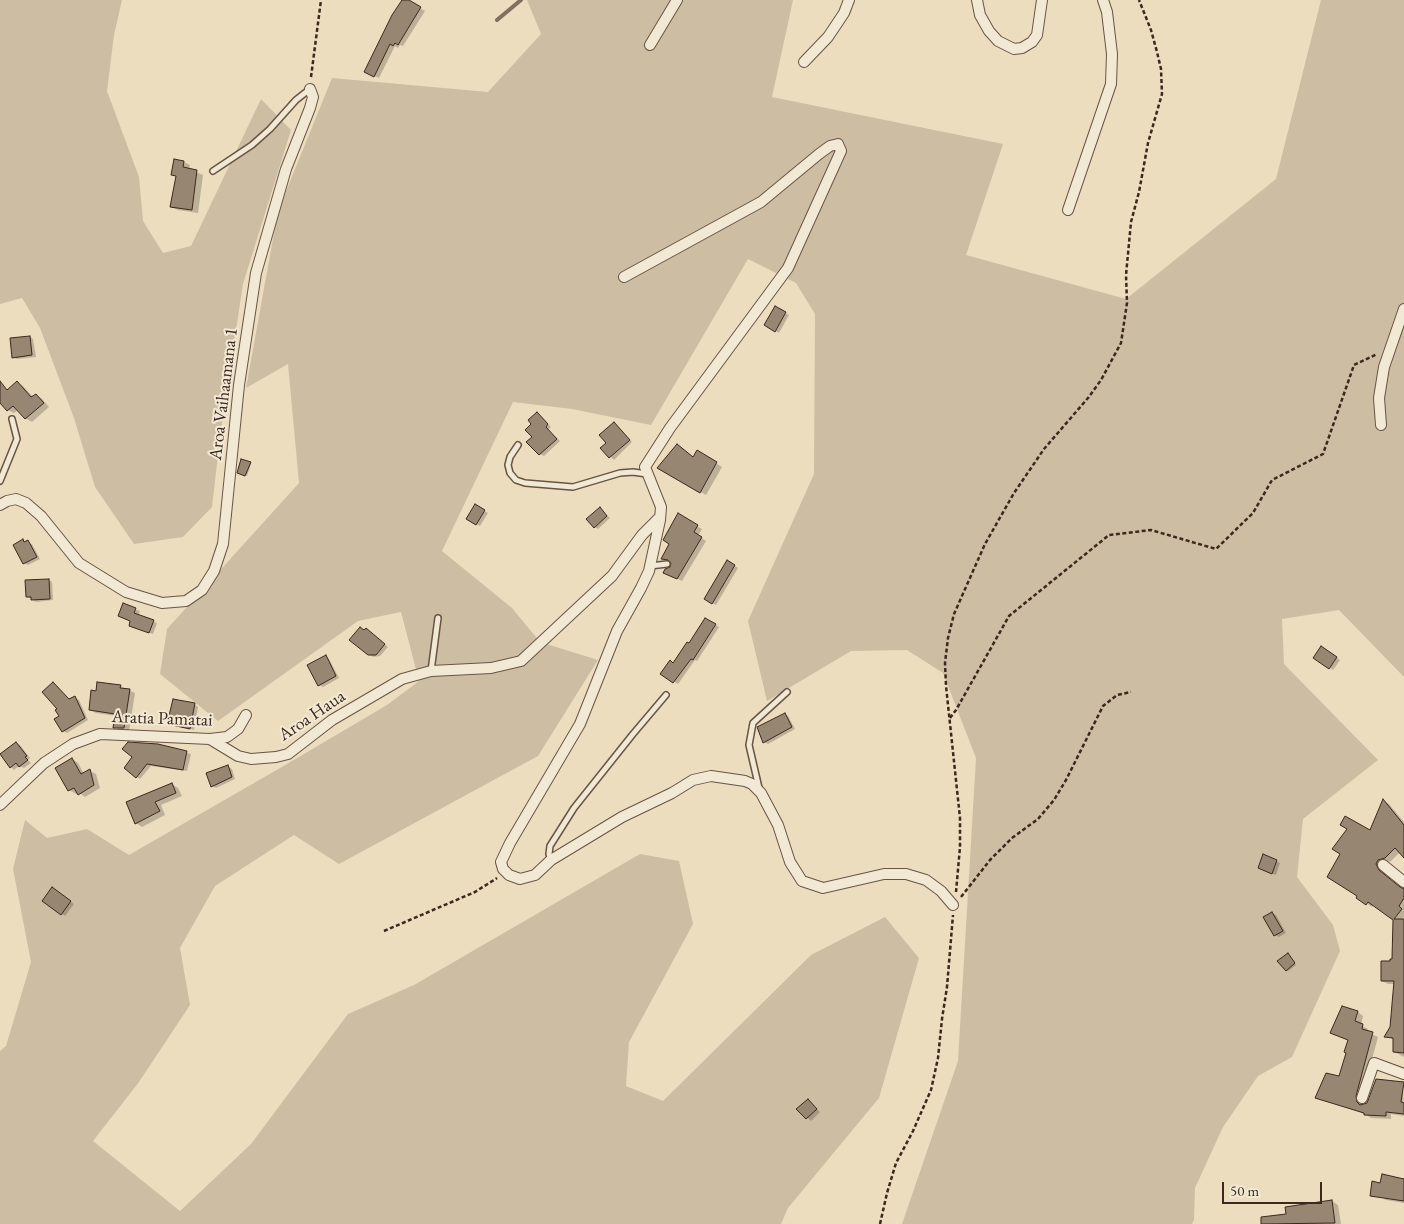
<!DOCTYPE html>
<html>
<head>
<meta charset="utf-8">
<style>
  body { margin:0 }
  #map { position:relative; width:1404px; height:1224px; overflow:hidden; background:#ebddbe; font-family:"EB Garamond",serif }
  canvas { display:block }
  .scale { position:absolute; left:1222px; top:1182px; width:100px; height:22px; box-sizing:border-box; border:2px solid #3d271e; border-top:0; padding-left:6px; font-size:15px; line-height:18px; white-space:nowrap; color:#3d271e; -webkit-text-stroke:4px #f2e9d5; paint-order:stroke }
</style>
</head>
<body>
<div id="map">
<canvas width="1404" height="1224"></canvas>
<div class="scale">50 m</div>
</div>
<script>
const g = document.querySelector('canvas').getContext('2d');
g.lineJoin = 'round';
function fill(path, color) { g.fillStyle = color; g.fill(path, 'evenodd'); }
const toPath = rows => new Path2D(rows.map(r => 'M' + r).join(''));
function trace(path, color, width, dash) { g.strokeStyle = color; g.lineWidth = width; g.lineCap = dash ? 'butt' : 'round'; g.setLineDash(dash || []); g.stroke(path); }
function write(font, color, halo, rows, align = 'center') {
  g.font = font + ' "EB Garamond",serif'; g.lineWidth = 4; g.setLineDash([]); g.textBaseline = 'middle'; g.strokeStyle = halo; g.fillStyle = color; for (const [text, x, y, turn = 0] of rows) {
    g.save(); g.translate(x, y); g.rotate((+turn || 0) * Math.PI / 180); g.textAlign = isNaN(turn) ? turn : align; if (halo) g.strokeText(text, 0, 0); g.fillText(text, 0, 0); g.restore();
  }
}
fill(toPath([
  [0,0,122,0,114,35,107,91,139,177,143,221,163,253,191,246,261,99,291,130,243,284,221,429,212,507,183,537,134,544,95,487,74,418,40,328,22,298,0,304],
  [527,0,793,0,772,97,1003,144,966,255,1126,299,1276,179,1321,0,1404,0,1404,677,1339,610,1282,619,1284,664,1378,760,1303,819,1297,877,1333,925,1340,951,1292,1057,1258,1076,1223,1127,1195,1188,1194,1220,1192,1224,902,1224,958,1061,976,758,943,673,907,650,851,651,767,701,748,621,814,474,815,314,796,283,748,259,651,425,572,409,513,402,442,551,512,608,540,642,598,660,538,756,339,864,294,835,215,886,180,948,190,1005,139,1082,93,1141,180,1211,251,1144,348,1014,414,985,640,854,679,861,693,924,629,1042,626,1086,663,1101,811,955,885,917,919,958,879,1098,788,1208,781,1224,0,1224,0,1051,6,1046,31,962,13,869,25,820,47,838,87,829,129,855,287,764,387,705,419,681,401,612,358,621,218,721,160,674,167,629,299,483,288,364,246,388,278,211,332,78,488,92,541,34]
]), '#cdbea3');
fill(toPath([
  [403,0,407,0,425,11,403,46,400,45,398,48,395,46,379,78,370,74],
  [184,162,190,165,189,169,203,175,198,213,178,210,171,207,177,177,172,174],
  [776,308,789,315,779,333,766,325],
  [30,337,33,339,36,357,17,359,13,357],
  [17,383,23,386,33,397,36,395,42,399,49,407,32,422,25,418,18,410,14,413,8,410,0,401,0,393,5,388,9,390],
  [537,413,551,427,548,430,560,441,544,456,540,454,533,424],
  [617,426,632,442,614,460,602,448,608,443],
  [682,448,694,458,697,452,722,467,706,495,659,468],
  [242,460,251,464,247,476,239,472],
  [475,506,488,513,480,526,468,519],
  [600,509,610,518,598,529,595,527],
  [678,515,702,529,698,536,706,541,682,581,670,575,672,562,662,558,670,544],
  [23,541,32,544,40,559,28,565,24,563],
  [727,561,738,568,716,605,705,599],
  [49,580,52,582,53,600,36,602,27,596],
  [123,605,140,611,138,616,157,623,153,634,134,627],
  [706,619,719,627,697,661,695,660,678,684,662,674,674,664,689,645],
  [365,631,370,632,388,647,380,656,373,657,369,654],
  [1325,650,1340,660,1333,670,1315,658],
  [326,657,329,659,339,678,323,687,319,685],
  [53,684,70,700,75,698,79,700,88,720,67,733,63,731],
  [120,686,135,693,129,731,120,730,115,727,116,716,96,713,90,710,97,692],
  [194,704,198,707,194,730,169,723],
  [785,714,788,716,795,729,768,744,764,742],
  [16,743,20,745,30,758,28,760,31,763,24,768,19,766,14,770,11,767],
  [158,745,191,754,187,771,151,766,140,779,137,777],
  [72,759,78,763,84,774,90,771,96,774,100,788,85,797,78,792,76,794,69,790,56,768],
  [228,766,232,769,235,779,216,788,212,786],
  [172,784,178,788,182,796,161,805,165,815,142,827,136,823,128,806],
  [1384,801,1389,804,1404,822,1404,856,1400,852,1391,861,1384,863,1382,868,1384,875,1404,890,1404,917,1401,920,1404,920,1404,1057,1394,1052,1394,1040,1386,1036,1392,1027,1395,984,1388,984,1382,981,1393,960,1395,919,1374,904,1372,907,1357,897,1371,832],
  [1276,861,1280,863,1276,875,1263,870],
  [57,891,74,904,65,916,44,901],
  [1272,913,1276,915,1286,933,1279,937,1275,935],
  [1289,955,1296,965,1288,971,1286,970],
  [1358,1012,1363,1016,1361,1025,1368,1029,1367,1032,1378,1037,1361,1100,1362,1105,1368,1104,1403,1083,1404,1116,1391,1114,1391,1119,1371,1118,1365,1114,1317,1098,1340,1077],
  [808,1100,820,1112,811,1121,798,1109],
  [1404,1180,1404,1203,1386,1200,1379,1196,1381,1184],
  [1332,1201,1338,1205,1341,1224,1278,1224,1277,1216,1287,1215]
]), '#0003');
trace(toPath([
  [497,20,521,0]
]), '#826f5e', 4);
const building = toPath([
  [402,0,409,0,421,7,398,45,395,43,393,46,390,44,374,77,364,72,392,15,402,0],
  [174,159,184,161,183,167,197,170,192,210,170,207,176,176,171,175,174,159],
  [775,306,786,312,775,332,764,325,775,306],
  [30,336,32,355,12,358,10,338,30,336],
  [0,381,7,390,17,381,31,397,36,394,44,403,25,419,13,406,7,411,0,403,0,381],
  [537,412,548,424,546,427,557,439,539,455,526,442,532,437,525,430,531,424,528,420,537,412],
  [614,422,630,440,609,458,600,448,606,443,599,435,614,422],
  [677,444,693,457,697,450,717,462,700,493,657,468,677,444],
  [241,459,251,462,245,476,237,473,241,459],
  [475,504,485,510,476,525,466,519,475,504],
  [600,507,607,516,594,528,586,519,600,507],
  [678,513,698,525,694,532,702,537,677,579,663,573,665,569,670,567,671,563,668,560,661,559,669,544,663,540,678,513],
  [23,539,24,542,28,540,37,557,23,564,13,545,23,539],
  [727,560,735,565,712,604,704,599,727,560],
  [49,579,50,599,31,600,31,597,26,597,25,580,49,579],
  [123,603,136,608,134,613,154,620,149,633,129,626,130,621,118,616,123,603],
  [705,618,716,624,693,660,691,659,673,683,660,674,670,660,673,663,687,642,689,643,705,618],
  [360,627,364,630,366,628,385,644,376,655,368,655,349,640,360,627],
  [1321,646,1337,657,1329,669,1313,658,1321,646],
  [326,655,336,676,318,686,307,665,326,655],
  [53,682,69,699,75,696,85,718,62,732,54,719,59,716,55,710,57,709,42,692,53,682],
  [97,682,121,685,120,688,130,689,124,728,113,728,115,714,89,710,91,690,96,691,97,682],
  [173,699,195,703,190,729,167,724,173,699],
  [785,713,792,727,763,743,757,727,785,713],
  [16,742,27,756,25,757,28,760,19,767,16,763,10,768,0,754,16,742],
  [128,742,158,744,187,751,183,770,147,764,136,778,124,768,132,757,122,749,128,742],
  [72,758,81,774,90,769,94,785,78,795,74,788,68,791,55,768,72,758],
  [228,765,232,777,211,787,206,773,228,765],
  [172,783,176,793,155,802,160,811,135,824,126,802,172,783],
  [1383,799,1404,825,1404,858,1395,848,1385,858,1378,860,1376,864,1379,870,1400,887,1404,889,1404,898,1399,906,1402,909,1394,919,1404,919,1404,1053,1393,1052,1393,1038,1384,1037,1390,1027,1394,981,1381,981,1381,961,1390,961,1390,959,1392,959,1393,920,1368,902,1366,905,1356,898,1357,896,1327,877,1340,854,1332,849,1347,829,1340,825,1345,816,1370,830,1383,799],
  [1263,854,1277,860,1272,874,1258,868,1263,854],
  [52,887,71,901,61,915,42,901,52,887],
  [1272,912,1283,931,1274,936,1263,917,1272,912],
  [1288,953,1295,963,1286,971,1277,961,1288,953],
  [1342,1006,1358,1011,1355,1021,1363,1024,1362,1029,1373,1032,1356,1096,1357,1102,1360,1105,1367,1103,1376,1079,1404,1082,1401,1102,1404,1103,1404,1114,1386,1112,1386,1116,1364,1115,1364,1113,1315,1098,1326,1073,1339,1076,1346,1053,1344,1052,1348,1040,1330,1033,1342,1006],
  [808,1099,817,1109,806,1119,796,1109,808,1099],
  [1382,1174,1404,1179,1404,1201,1370,1196,1372,1181,1380,1183,1382,1174],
  [1332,1200,1335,1223,1261,1224,1261,1217,1286,1214,1285,1207,1332,1200]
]);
fill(building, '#978671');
trace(building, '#3d271e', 1);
const lane = toPath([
  [213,171,252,145,270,129,296,100,310,89],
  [518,445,510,457,508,465,510,473,516,480,525,483,573,487,620,473,633,472,647,474],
  [0,481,17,439,12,419],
  [650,566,667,564],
  [431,671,438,618],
  [759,788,749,745,753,723,787,692],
  [551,860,549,854,550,846,574,808,633,734,666,695]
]);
const street = toPath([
  [977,0,980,15,989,31,998,41,1014,49,1022,48,1032,42,1037,35,1042,0],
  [650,45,677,0],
  [804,62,828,37,844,13,849,0],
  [1068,210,1111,84,1112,54,1107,12,1103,0],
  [624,277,761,202,819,154,830,146,838,144,841,151,788,268,670,428,645,467,661,507,660,520,649,571,641,588,617,631,580,724,510,843,501,862,503,869,509,875,520,879,535,875,551,860,622,817,672,793,693,780,711,776,745,781,752,784,761,793,778,825,790,862,802,881,823,888,884,874,906,874,926,880,941,891,953,905],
  [1381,425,1379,398,1384,367,1404,309],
  [0,505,7,501,16,499,26,503,41,516,79,563,126,592,162,603,186,601,202,590,214,571,223,544,239,385,256,273,286,169,310,108,313,97,310,89],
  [210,739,238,756,251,759,276,757,288,754,332,720,402,679,431,671,491,668,521,661,612,576,642,535,660,517],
  [0,805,44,763,73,744,100,734,210,739,227,737,238,729,246,715],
  [1383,865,1404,882],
  [1362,1098,1374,1063,1404,1074]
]);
trace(lane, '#685446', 8);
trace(street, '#685446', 12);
trace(toPath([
  [311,77,321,0],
  [950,718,956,710,1009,616,1109,535,1151,530,1216,549,1253,513,1272,480,1323,454,1354,365,1377,354],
  [956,892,960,847,960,818,946,686,945,663,948,638,954,614,985,544,1014,493,1044,449,1088,398,1101,380,1121,343,1127,303,1126,275,1131,222,1139,192,1148,143,1162,94,1161,69,1157,52,1151,30,1139,0],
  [961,897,990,860,1012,838,1038,819,1054,800,1066,780,1103,706,1117,695,1131,692],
  [384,931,475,892,497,878],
  [880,1224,887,1193,896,1163,913,1131,931,1090,938,1058,942,1019,947,987,953,915]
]), '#3d271e', 2.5, [4, 2.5]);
trace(lane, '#f2e9d5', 5);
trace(street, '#f2e9d5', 10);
write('18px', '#3d271e', '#f2e9d5', [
  ["Aroa Vaihaamana 1",224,394,-83],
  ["Aroa Haua",312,716,-34],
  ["Aratia Pamatai",162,719,2]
]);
</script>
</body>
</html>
